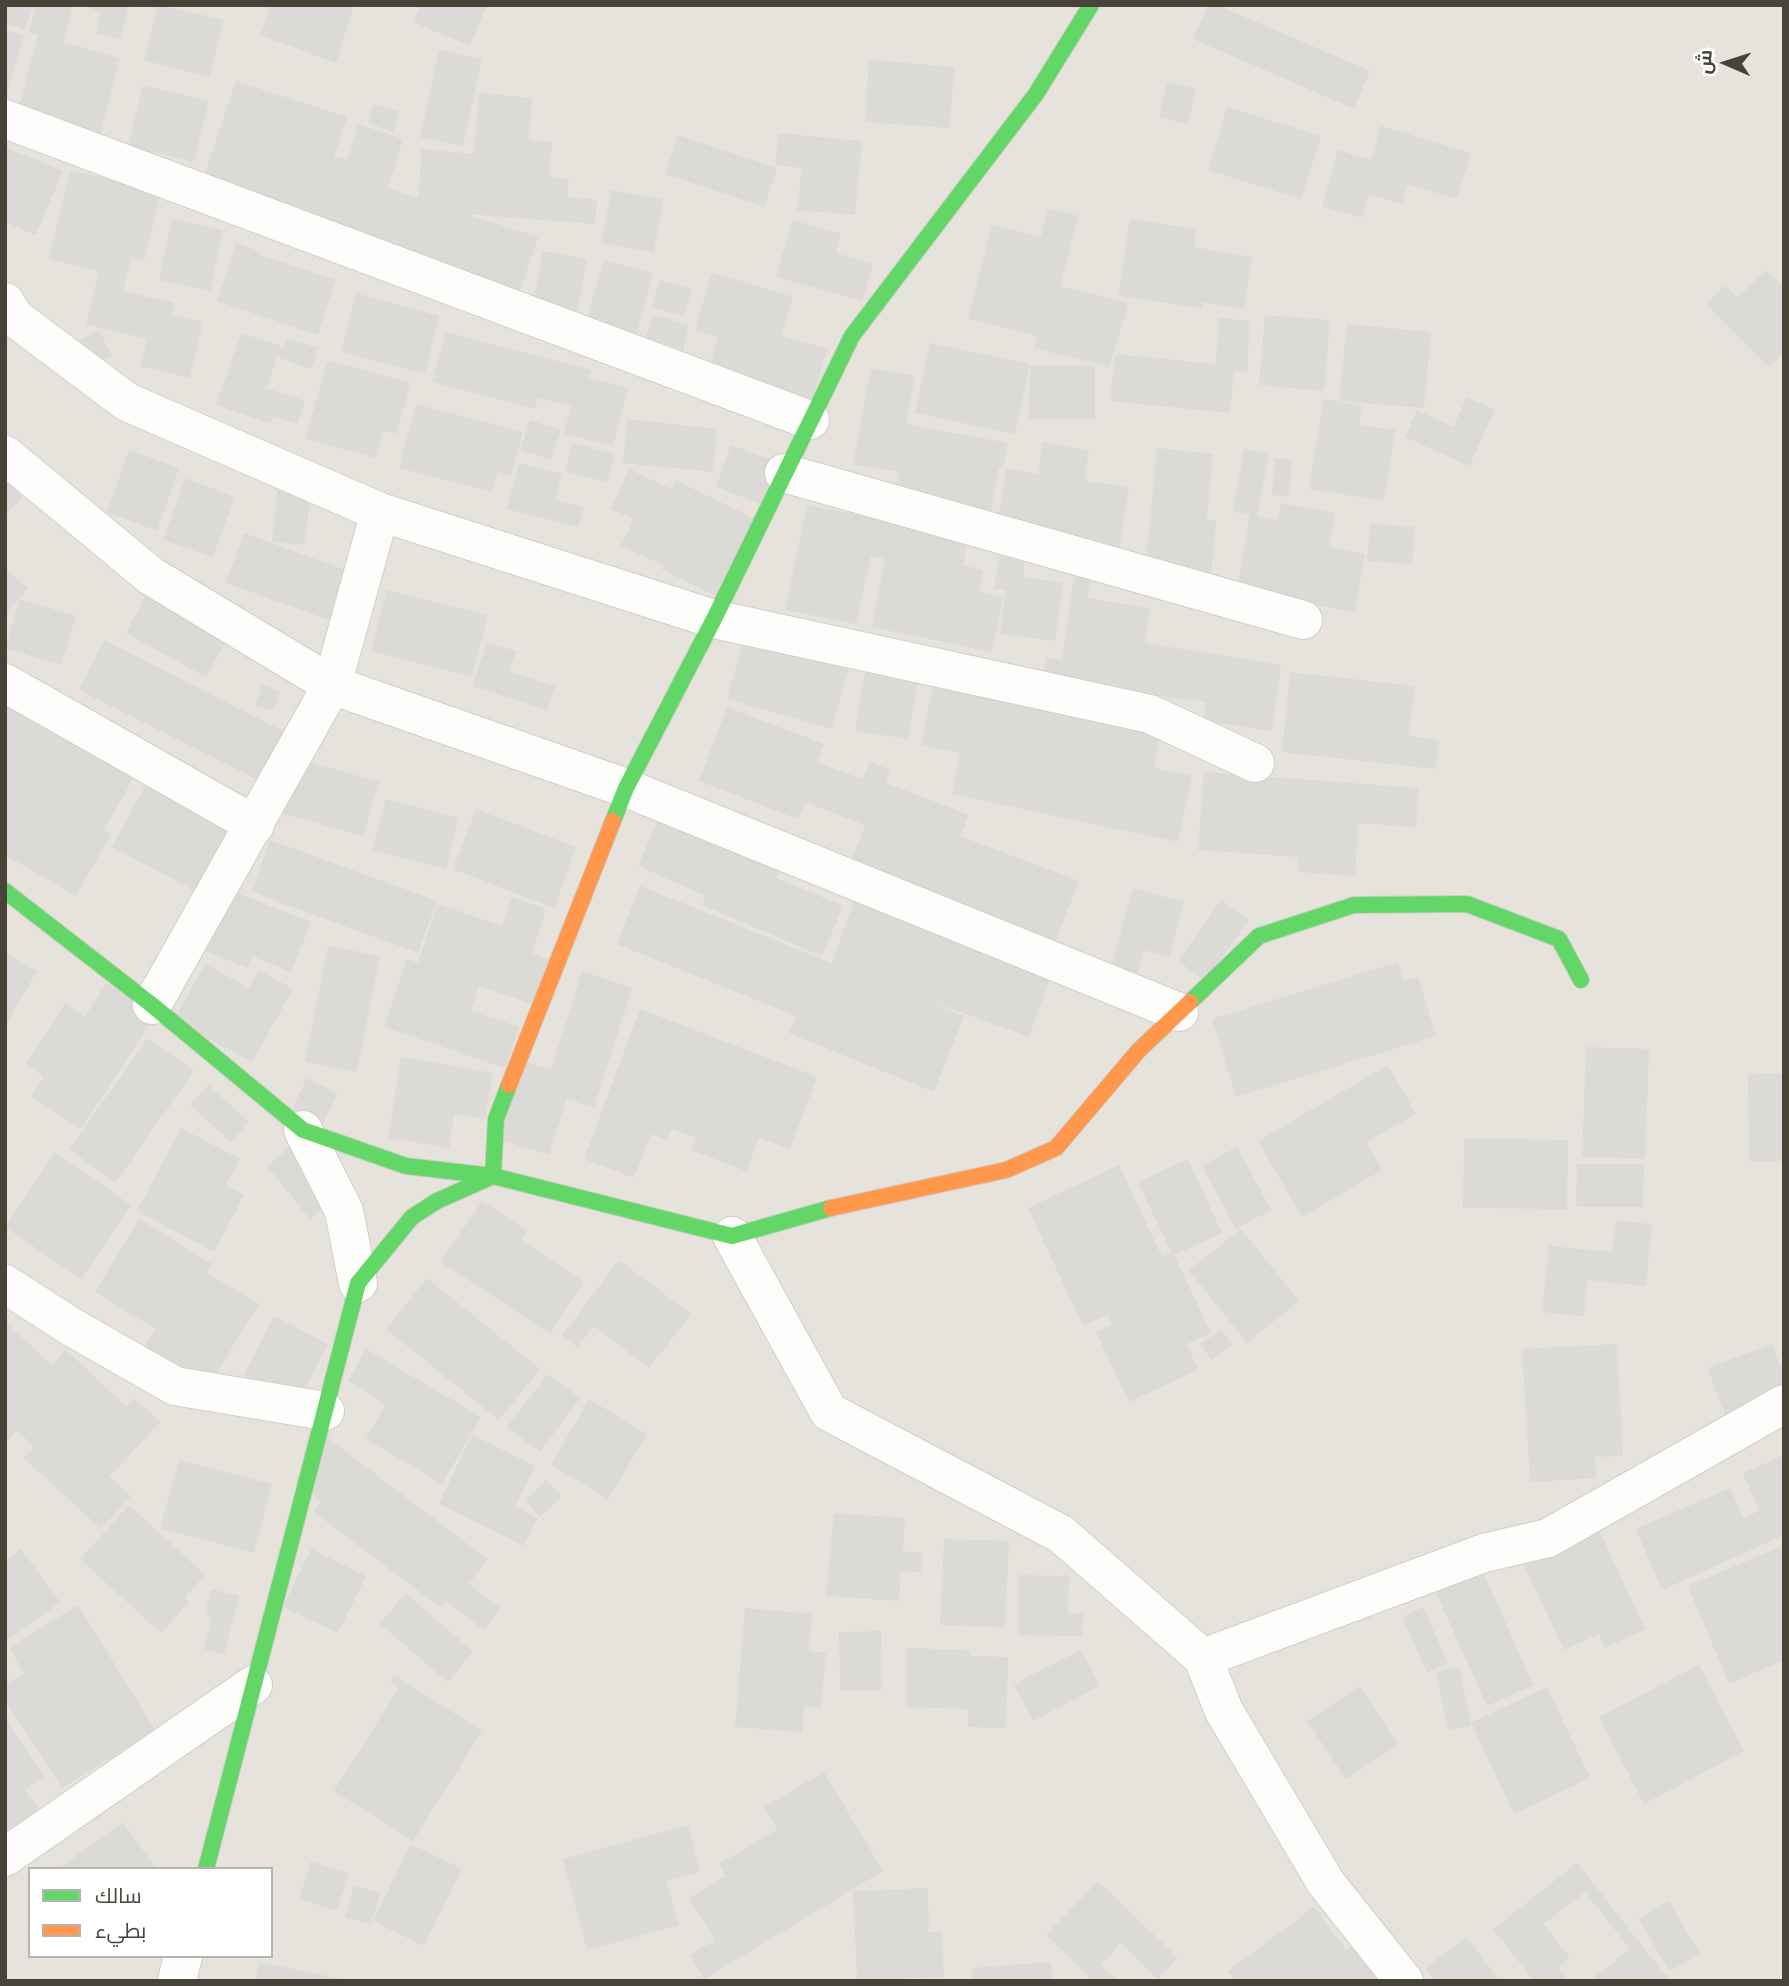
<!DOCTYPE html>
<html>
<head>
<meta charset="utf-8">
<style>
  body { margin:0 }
  #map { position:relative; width:1789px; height:1986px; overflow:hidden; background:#f2f1ed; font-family:Inter,Cairo,sans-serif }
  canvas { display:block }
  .frame { position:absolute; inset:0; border:7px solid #484339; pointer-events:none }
  .legend { position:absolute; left:28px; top:1867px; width:245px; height:91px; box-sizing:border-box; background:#fff; border:2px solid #b6b4b0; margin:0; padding:9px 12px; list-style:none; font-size:21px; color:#484339 }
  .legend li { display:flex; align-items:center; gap:14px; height:35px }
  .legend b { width:35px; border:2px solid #b6b4b0 }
  .north { position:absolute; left:1691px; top:28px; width:70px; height:70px; -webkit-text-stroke:5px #fff; paint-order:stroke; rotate:273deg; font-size:19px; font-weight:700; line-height:28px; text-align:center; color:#484339 }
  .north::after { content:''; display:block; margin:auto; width:24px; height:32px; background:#484339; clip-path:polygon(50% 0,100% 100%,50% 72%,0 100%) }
</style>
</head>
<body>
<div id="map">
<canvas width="1789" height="1986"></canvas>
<div class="frame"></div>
<ul class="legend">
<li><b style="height:9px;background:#63d668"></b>سالك</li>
<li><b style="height:9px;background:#ff974d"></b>بطيء</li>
</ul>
<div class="north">ش</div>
</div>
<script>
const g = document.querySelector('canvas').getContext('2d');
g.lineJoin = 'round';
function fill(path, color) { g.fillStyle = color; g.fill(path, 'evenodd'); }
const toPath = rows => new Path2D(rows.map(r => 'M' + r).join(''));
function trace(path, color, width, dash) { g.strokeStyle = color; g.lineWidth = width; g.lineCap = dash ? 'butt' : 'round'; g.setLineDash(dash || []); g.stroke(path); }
fill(toPath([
  [5,5,1784,5,1784,1981,5,1981],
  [30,1869,271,1869,271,1956,30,1956]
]), '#e5e3db');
fill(toPath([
  [5,5,33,5,24,30,5,23],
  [36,5,73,5,63,42,120,58,100,134,18,111,38,35,29,33],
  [81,5,129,5,120,40,96,33,101,12],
  [158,5,224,20,209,77,144,60],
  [270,5,354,5,336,63,260,35],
  [420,5,487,5,470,46,413,22],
  [1208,5,1217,5,1370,71,1354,109,1193,39],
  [5,30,24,35,6,97,5,97],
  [439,50,482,59,463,146,420,137],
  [869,60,955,67,949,128,865,122],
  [236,81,347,117,334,156,347,160,358,124,403,139,388,188,418,198,422,149,474,154,479,93,532,98,529,140,552,142,549,177,569,179,567,197,597,200,595,224,466,214,538,237,519,293,389,250,392,242,203,180],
  [1167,82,1196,89,1188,124,1159,117],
  [143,85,209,101,194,162,128,146],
  [374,104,399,112,393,132,368,123],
  [1227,107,1321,136,1301,199,1208,170],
  [1381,126,1471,153,1457,199,1408,184,1402,204,1369,194,1362,218,1322,206,1338,150,1371,160],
  [778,133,862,141,855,215,797,210,802,168,775,165],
  [678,135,777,168,764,207,665,174],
  [5,147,63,171,36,235,5,222],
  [70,170,161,192,144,261,131,258,123,291,174,303,172,315,203,322,190,378,140,366,147,339,86,324,99,271,49,259],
  [611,190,663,199,654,252,602,243],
  [1048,208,1078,216,1060,286,1129,303,1109,367,1034,348,1037,336,968,319,992,225,1041,237],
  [172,219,223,230,210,291,159,280],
  [1130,219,1196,229,1194,247,1252,257,1244,309,1203,302,1202,308,1118,296],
  [792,220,841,234,836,253,873,264,862,301,776,277],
  [236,243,259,251,258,254,336,280,318,335,217,301],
  [543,251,587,259,577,312,533,304],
  [604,260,653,273,636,336,586,322],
  [1766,270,1784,287,1784,352,1768,367,1706,304,1725,285,1738,298],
  [712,272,793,297,781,335,827,349,812,400,709,369,718,337,695,330],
  [660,280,692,289,684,316,652,307],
  [356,293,439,316,425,374,341,352],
  [653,315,689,325,683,349,646,338],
  [1265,315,1330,320,1324,391,1259,385],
  [1219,318,1250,321,1247,372,1234,371,1230,413,1110,401,1115,354,1216,364],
  [1347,324,1431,332,1424,408,1339,401],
  [99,330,112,356,89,368,76,342],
  [446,332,591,370,589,378,628,388,613,446,564,434,571,406,538,398,535,409,432,382],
  [241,333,284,347,287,338,318,348,311,369,277,357,266,388,305,401,297,424,273,416,271,424,216,405],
  [930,343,1030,364,1015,434,915,413],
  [328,360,411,383,396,434,383,430,376,458,305,439],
  [1030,366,1095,366,1095,419,1029,419],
  [871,368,915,376,906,424,1008,443,1003,468,999,467,990,517,894,499,899,472,853,464],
  [1467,397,1495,410,1469,466,1405,437,1417,410,1453,427],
  [1324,399,1362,406,1359,425,1395,430,1384,501,1309,489],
  [416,404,523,432,511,476,498,472,492,492,399,468],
  [627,419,717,429,713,472,623,463],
  [530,420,561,430,551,460,520,450],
  [1042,442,1089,450,1084,481,1129,487,1119,551,997,532,1006,469,1038,474],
  [572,443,615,454,607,482,565,472],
  [731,445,777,462,761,504,716,487],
  [1157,448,1213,454,1207,520,1216,521,1211,576,1145,570],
  [1244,449,1269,454,1257,516,1278,520,1281,503,1335,513,1329,547,1365,554,1355,612,1237,591,1250,515,1233,512],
  [129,450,179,468,157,531,107,512],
  [1275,458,1292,460,1289,496,1272,495],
  [519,463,562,474,555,500,584,507,578,527,507,509],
  [629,469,671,489,675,480,753,518,716,596,661,569,663,565,621,546,634,519,611,509],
  [185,478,235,497,213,557,163,540],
  [5,481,23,497,5,516],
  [278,484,311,487,305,545,272,542],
  [807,505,968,537,963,565,983,570,979,592,1003,597,992,652,872,627,885,559,871,556,856,624,785,610],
  [1370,524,1415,527,1412,564,1367,561],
  [244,533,354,573,337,623,226,583],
  [999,556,1025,559,1023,577,1063,583,1055,641,1000,634,1006,590,994,589],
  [1079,566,1092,568,1087,598,1150,608,1145,643,1281,665,1272,731,1203,721,1206,702,1043,681,1046,657,1062,660,1074,577,1077,577],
  [5,569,28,588,5,615],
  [149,589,230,634,206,677,126,633],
  [387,590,488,615,472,677,371,651],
  [20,599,76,616,61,665,5,648],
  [747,629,852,659,831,729,727,699],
  [104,640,295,737,270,786,79,690],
  [487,642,516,651,509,671,555,686,547,710,472,686],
  [865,669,919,678,908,739,855,731],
  [1290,672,1415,686,1409,736,1439,740,1436,769,1282,752],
  [934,681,1161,732,1154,768,1192,776,1178,842,952,794,960,753,921,745],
  [262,685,280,691,273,711,255,705],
  [5,691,139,768,104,830,111,834,76,896,5,855],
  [727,707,824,744,817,762,862,779,870,762,891,770,886,783,969,815,960,836,1079,881,1055,942,850,864,865,825,805,802,798,819,699,781],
  [296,758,379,782,363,836,281,813],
  [1204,772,1419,788,1416,827,1358,823,1355,876,1298,872,1298,857,1198,850],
  [149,778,240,826,203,895,112,847],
  [386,799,459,818,446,869,372,850],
  [476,809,576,847,554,908,453,869],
  [662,810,782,862,776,878,843,906,822,956,702,905,706,896,638,866],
  [270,840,437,901,418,953,252,892],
  [640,886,832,963,855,898,1053,969,1029,1037,922,998,964,1016,934,1092,789,1033,796,1016,617,944],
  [225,888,311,922,291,972,252,956,248,968,200,949],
  [1133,888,1184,902,1169,957,1144,950,1135,982,1109,975],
  [512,897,546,909,532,953,550,960,535,1005,479,986,471,1011,519,1027,505,1068,384,1027,407,959,418,963,438,904,502,926],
  [1221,900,1249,920,1205,981,1178,961],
  [328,946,380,956,357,1072,305,1062],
  [5,952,37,971,5,1026],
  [1398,962,1403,981,1418,977,1436,1036,1236,1097,1212,1019],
  [205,964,249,988,259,970,293,989,252,1062,174,1020],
  [582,971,632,988,594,1108,567,1099,549,1155,497,1139,523,1061,551,1070],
  [107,983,156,1015,81,1129,31,1096,44,1077,26,1064,65,1003,85,1017],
  [640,1009,817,1077,790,1149,759,1138,746,1171,691,1150,696,1138,672,1129,667,1140,651,1134,634,1178,584,1159],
  [148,1038,194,1071,115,1183,69,1149],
  [1586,1047,1649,1049,1645,1159,1582,1157],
  [401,1057,493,1073,485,1119,454,1114,449,1148,388,1138],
  [1388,1065,1416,1114,1366,1142,1382,1170,1302,1217,1258,1141],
  [1784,1073,1784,1161,1749,1161,1748,1074],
  [307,1078,338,1094,322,1124,292,1109],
  [208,1085,249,1122,231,1142,190,1105],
  [181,1128,240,1159,226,1185,244,1195,214,1252,137,1211],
  [1464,1138,1568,1140,1567,1209,1463,1208],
  [291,1146,335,1199,310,1219,267,1166],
  [1237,1147,1271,1210,1236,1229,1202,1166],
  [54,1152,131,1205,81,1279,5,1227],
  [1188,1159,1222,1233,1174,1255,1211,1333,1187,1344,1198,1370,1129,1402,1096,1332,1112,1325,1108,1315,1083,1326,1028,1208,1119,1165,1162,1257,1171,1252,1138,1182],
  [1577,1164,1644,1164,1643,1207,1576,1207],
  [482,1201,527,1231,521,1240,584,1282,550,1334,441,1262],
  [139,1219,212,1264,207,1273,259,1304,207,1388,143,1349,155,1329,95,1292],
  [1616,1221,1652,1224,1646,1286,1587,1280,1584,1316,1542,1312,1549,1246,1612,1252],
  [1241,1229,1299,1301,1247,1343,1189,1270],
  [619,1260,691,1314,649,1368,594,1326,577,1347,562,1336],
  [427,1278,540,1369,499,1420,386,1329],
  [274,1316,328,1344,298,1403,244,1375],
  [5,1322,52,1365,66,1350,126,1406,134,1398,160,1422,109,1477,131,1496,101,1529,24,1458,34,1447,17,1430,5,1443],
  [1221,1329,1233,1345,1212,1360,1200,1345],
  [1617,1344,1623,1456,1595,1457,1596,1478,1530,1482,1522,1349],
  [1772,1344,1784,1375,1784,1397,1726,1418,1708,1368],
  [366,1349,481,1417,442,1484,366,1439,386,1404,348,1381],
  [548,1374,580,1398,540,1452,507,1427],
  [589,1399,647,1434,608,1499,551,1465],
  [472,1435,535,1466,515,1507,538,1518,524,1546,439,1504],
  [328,1438,487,1559,469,1584,500,1608,484,1630,446,1601,441,1608,314,1512,322,1501,295,1481],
  [1784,1455,1784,1535,1662,1590,1636,1529,1730,1488,1743,1518,1759,1511,1743,1473],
  [179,1460,272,1484,254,1553,160,1528],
  [546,1480,561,1496,540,1517,525,1501],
  [129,1505,205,1575,184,1598,189,1602,161,1633,80,1559],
  [834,1513,905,1518,903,1551,923,1553,921,1572,901,1571,899,1601,826,1596],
  [1599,1530,1645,1629,1605,1648,1599,1634,1564,1650,1524,1565],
  [944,1539,1009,1541,1005,1627,940,1625],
  [1784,1545,1784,1660,1729,1684,1688,1586],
  [21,1549,60,1602,5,1642,5,1561],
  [311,1549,366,1576,338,1633,283,1607],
  [1481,1567,1533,1685,1487,1706,1434,1588],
  [1019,1575,1069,1576,1068,1614,1083,1614,1082,1636,1018,1635],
  [211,1589,239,1596,224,1654,204,1649,212,1616,205,1614],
  [406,1593,473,1652,448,1682,380,1624],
  [78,1605,155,1730,62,1788,5,1701,5,1685,24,1673,9,1648],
  [1423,1607,1448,1663,1427,1673,1402,1617],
  [745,1608,812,1614,809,1651,826,1653,821,1708,804,1706,802,1732,735,1727],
  [881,1631,882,1690,840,1690,839,1632],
  [907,1648,969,1650,970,1656,1008,1657,1006,1728,968,1727,968,1709,906,1707],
  [1081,1650,1100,1686,1033,1721,1014,1684],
  [1699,1665,1744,1751,1644,1804,1599,1717],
  [1459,1667,1471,1725,1448,1730,1436,1672],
  [394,1675,482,1731,413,1841,334,1791,399,1688,390,1682],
  [1360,1686,1398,1745,1346,1779,1307,1721],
  [1547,1687,1590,1778,1514,1814,1471,1723],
  [5,1719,44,1776,25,1790,43,1815,5,1841],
  [824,1772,883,1871,704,1979,690,1955,715,1940,689,1898,725,1876,719,1864,778,1829,764,1807],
  [123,1822,156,1869,58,1869],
  [688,1825,700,1872,666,1881,679,1925,587,1950,563,1859],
  [411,1844,462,1869,424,1946,373,1921],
  [311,1861,349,1873,337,1911,299,1899],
  [1577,1863,1670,1981,1590,1981,1630,1949,1585,1892,1544,1924,1570,1958,1541,1981,1534,1981,1493,1929],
  [1098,1881,1178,1958,1158,1979,1121,1943,1101,1965,1118,1981,1093,1981,1046,1935],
  [354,1885,380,1893,371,1924,345,1917],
  [928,1888,929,1932,942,1932,944,1977,857,1980,853,1891],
  [1668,1901,1700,1953,1670,1971,1638,1919],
  [1314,1907,1346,1950,1354,1944,1381,1981,1236,1981,1228,1971],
  [1466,1937,1500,1981,1435,1981,1426,1968],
  [259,1962,346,1980,346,1981,255,1981],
  [1051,1962,1052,1981,973,1981,972,1968],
  [1558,1968,1568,1981,1543,1981]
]), '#dcdad6');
const street = toPath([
  [5,119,810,420],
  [5,302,15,318,127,402,380,512,714,619,1150,714,1255,763],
  [5,455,151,576,332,685,626,788,1179,1012],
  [784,473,1303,620],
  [5,683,255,825],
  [152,1005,332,685,380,512],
  [303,1130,344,1211,358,1283],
  [732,1236,829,1412,1061,1534,1203,1658,1224,1711,1326,1883,1404,1981],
  [5,1284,70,1326,175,1386,325,1411],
  [1203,1658,1484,1553,1548,1538,1784,1404],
  [5,1857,253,1685],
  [177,1981,183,1956]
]);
const fast = toPath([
  [613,821,626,788,714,619,852,336,1036,94,1091,5],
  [5,891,152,1005,303,1130,406,1166,493,1176,732,1236,831,1208],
  [1190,1002,1259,936,1354,905,1467,904,1559,939,1581,980],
  [206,1869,358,1283,412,1217,437,1201,493,1176,496,1119,509,1085]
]);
const slow = toPath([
  [509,1085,613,821],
  [831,1208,1006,1170,1056,1148,1139,1050,1190,1002]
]);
trace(street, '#d0cfca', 40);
trace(fast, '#d0cec4', 18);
trace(slow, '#d0cec4', 18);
trace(street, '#fdfdfc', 38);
trace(fast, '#63d668', 16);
trace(slow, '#ff974d', 16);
</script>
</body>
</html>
